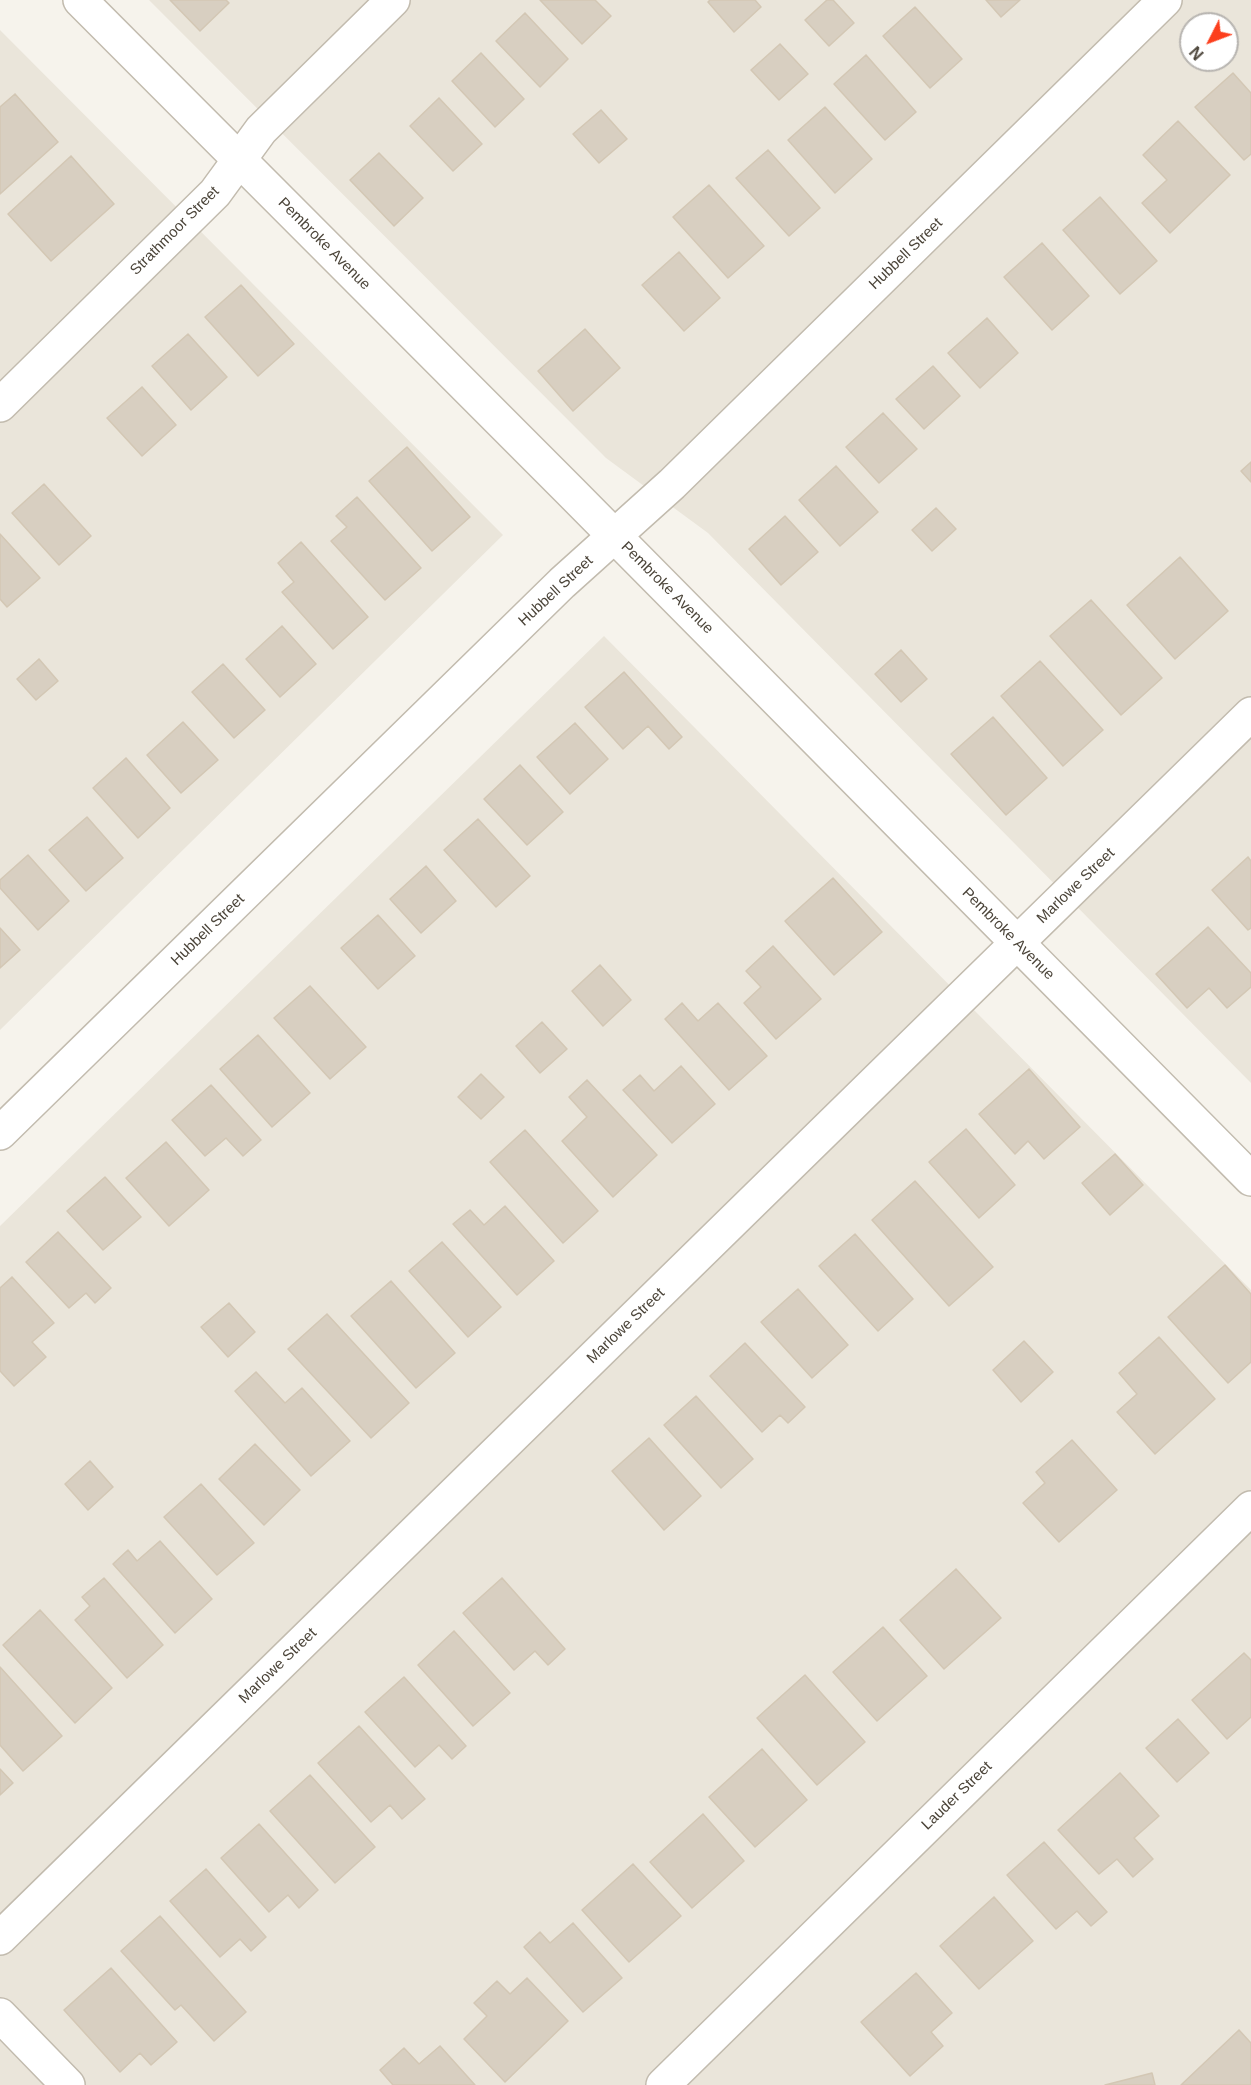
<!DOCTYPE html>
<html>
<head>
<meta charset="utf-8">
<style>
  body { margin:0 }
  #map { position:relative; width:1251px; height:2085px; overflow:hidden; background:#f6f3ec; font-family:Helvetica,sans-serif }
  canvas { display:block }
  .north { position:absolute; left:1179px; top:12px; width:60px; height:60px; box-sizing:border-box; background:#fff; border:2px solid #b7b4b0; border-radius:50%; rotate:228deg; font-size:16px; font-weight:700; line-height:24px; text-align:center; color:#4b4439 }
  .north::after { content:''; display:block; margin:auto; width:21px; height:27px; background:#fc3f1d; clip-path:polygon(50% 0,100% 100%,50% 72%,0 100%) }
</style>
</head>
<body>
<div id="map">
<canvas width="1251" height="2085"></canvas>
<div class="north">N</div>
</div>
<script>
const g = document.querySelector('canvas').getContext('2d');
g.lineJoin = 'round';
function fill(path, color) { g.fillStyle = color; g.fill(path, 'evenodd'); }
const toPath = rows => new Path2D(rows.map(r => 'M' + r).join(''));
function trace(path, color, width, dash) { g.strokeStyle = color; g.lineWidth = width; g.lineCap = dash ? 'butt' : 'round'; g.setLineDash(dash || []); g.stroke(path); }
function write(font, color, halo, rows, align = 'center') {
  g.font = font + ' Helvetica,sans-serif'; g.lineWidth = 6; g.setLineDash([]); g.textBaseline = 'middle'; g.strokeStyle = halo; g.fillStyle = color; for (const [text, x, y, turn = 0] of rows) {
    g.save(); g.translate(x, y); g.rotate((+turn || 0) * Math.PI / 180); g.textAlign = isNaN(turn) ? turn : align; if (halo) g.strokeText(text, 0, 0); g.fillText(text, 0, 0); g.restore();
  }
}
fill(toPath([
  [149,0,1251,0,1251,1083,708,533,606,458],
  [1191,24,1227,24,1227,60,1191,60],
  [0,30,503,535,0,1030],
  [604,636,1251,1290,1251,2085,0,2085,0,1226]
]), '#eae5da');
const building = toPath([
  [170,0,226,0,229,3,200,31,170,0],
  [540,0,595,0,611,16,582,44,540,0],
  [710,0,755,0,761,7,734,32,708,2,710,0],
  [827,0,833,0,854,23,829,46,805,20,827,0],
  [986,0,1020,0,1001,17,986,0],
  [915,7,962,59,930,88,883,36,915,7],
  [525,13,568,59,540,87,496,41,525,13],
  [780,44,808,74,779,100,751,70,780,44],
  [481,53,524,99,495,127,452,81,481,53],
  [866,55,916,112,885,140,834,84,866,55],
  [1233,73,1251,93,1251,154,1244,160,1195,107,1233,73],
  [15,94,58,142,0,194,0,107,15,94],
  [439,98,482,144,453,171,410,126,439,98],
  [825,107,872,159,835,193,788,140,825,107],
  [601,110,627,139,599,163,573,134,601,110],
  [1178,121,1230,175,1170,233,1142,203,1167,180,1143,155,1178,121],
  [768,150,820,208,789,236,736,178,768,150],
  [379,153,423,198,394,226,350,180,379,153],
  [71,156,114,204,51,261,8,214,71,156],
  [709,185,764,246,728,278,673,217,709,185],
  [1100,197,1157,261,1120,294,1063,230,1100,197],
  [1042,243,1089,296,1052,330,1004,277,1042,243],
  [679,252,720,298,684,331,642,285,679,252],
  [241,285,294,344,258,376,205,317,241,285],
  [987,318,1018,353,980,388,948,353,987,318],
  [585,329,620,368,573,411,538,371,585,329],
  [188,334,227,377,191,410,152,366,188,334],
  [933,366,960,396,924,429,896,399,933,366],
  [142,387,176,425,142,456,107,418,142,387],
  [883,413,917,449,879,483,846,447,883,413],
  [407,447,470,517,432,551,369,481,407,447],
  [1251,462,1251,482,1241,471,1251,462],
  [836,466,878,512,840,546,799,500,836,466],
  [44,484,91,536,59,565,12,513,44,484],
  [357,497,421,568,385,600,331,541,347,527,336,516,357,497],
  [936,508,956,529,932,551,912,530,936,508],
  [785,516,818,552,781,585,749,549,785,516],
  [0,534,40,578,7,607,0,599,0,534],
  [301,542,368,617,333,649,282,592,294,582,278,563,301,542],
  [1180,557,1228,611,1175,659,1127,605,1180,557],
  [1091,600,1162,678,1121,715,1050,636,1091,600],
  [282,626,316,664,280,697,246,659,282,626],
  [901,650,927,679,901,702,875,674,901,650],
  [39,659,58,681,36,700,17,679,39,659],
  [1040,661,1103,730,1063,766,1001,696,1040,661],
  [223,664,265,710,234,738,192,692,223,664],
  [624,672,682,737,669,749,648,726,623,749,585,707,624,672],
  [993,717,1047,778,1006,815,951,754,993,717],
  [183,722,218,760,181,793,147,755,183,722],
  [575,723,608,759,570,794,537,757,575,723],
  [126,758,170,808,138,838,93,788,126,758],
  [520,765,563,812,527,845,484,799,520,765],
  [87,817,123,858,86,891,49,850,87,817],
  [478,819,530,876,496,907,444,850,478,819],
  [28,855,69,901,38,930,0,888,0,880,28,855],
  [1248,857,1251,861,1251,928,1248,930,1212,890,1248,857],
  [426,866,456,901,421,933,390,899,426,866],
  [833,878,882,932,834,975,785,921,833,878],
  [378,915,415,956,378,989,341,948,378,915],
  [1208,927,1251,973,1251,987,1227,1008,1209,988,1187,1008,1156,974,1208,927],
  [0,928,20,950,0,968,0,928],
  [773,946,821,999,776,1039,744,1003,761,987,746,971,773,946],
  [600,965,631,1000,603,1026,572,991,600,965],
  [310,986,366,1047,330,1079,274,1018,310,986],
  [682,1003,698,1021,718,1003,767,1056,729,1090,665,1019,682,1003],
  [542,1022,567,1049,540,1073,516,1046,542,1022],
  [258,1035,310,1093,272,1127,220,1069,258,1035],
  [681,1066,715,1104,672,1143,623,1090,640,1075,654,1091,681,1066],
  [1029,1069,1080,1127,1044,1159,1028,1141,1015,1154,979,1114,1029,1069],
  [481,1074,504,1097,481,1119,458,1097,481,1074],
  [587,1080,657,1155,613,1197,562,1141,587,1117,569,1097,587,1080],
  [211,1085,261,1140,243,1156,226,1138,205,1156,172,1120,211,1085],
  [966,1129,1015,1185,979,1218,929,1162,966,1129],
  [525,1130,598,1211,563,1243,490,1162,525,1130],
  [166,1142,209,1190,169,1226,126,1178,166,1142],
  [1115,1154,1143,1185,1110,1215,1082,1183,1115,1154],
  [105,1177,141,1217,103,1250,67,1211,105,1177],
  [915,1181,993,1267,949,1306,872,1220,915,1181],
  [505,1206,554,1261,517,1295,453,1224,470,1210,484,1225,505,1206],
  [58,1232,111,1288,95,1303,86,1293,69,1308,26,1262,58,1232],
  [855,1234,913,1299,878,1331,819,1266,855,1234],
  [442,1242,501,1307,468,1337,409,1271,442,1242],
  [1225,1265,1251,1294,1251,1362,1228,1383,1168,1317,1225,1265],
  [12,1277,54,1323,32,1342,46,1357,14,1386,0,1371,0,1288,12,1277],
  [391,1281,455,1353,416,1388,351,1316,391,1281],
  [798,1289,848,1345,812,1378,761,1322,798,1289],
  [229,1303,255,1332,228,1357,201,1327,229,1303],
  [327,1314,409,1403,371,1438,288,1349,327,1314],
  [1159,1337,1215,1399,1155,1454,1117,1412,1137,1394,1119,1373,1159,1337],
  [1024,1341,1053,1372,1021,1402,993,1370,1024,1341],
  [745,1343,805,1407,788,1423,780,1415,762,1432,710,1376,745,1343],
  [256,1372,285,1403,302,1388,350,1441,311,1476,235,1391,256,1372],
  [696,1396,753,1459,721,1488,664,1425,696,1396],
  [649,1438,701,1496,664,1530,612,1471,649,1438],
  [1072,1440,1117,1490,1059,1542,1023,1503,1045,1483,1036,1472,1072,1440],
  [255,1444,300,1490,264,1525,219,1479,255,1444],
  [90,1461,113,1487,88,1510,65,1484,90,1461],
  [201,1484,254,1543,217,1575,164,1517,201,1484],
  [160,1541,212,1599,175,1633,113,1564,128,1550,137,1561,160,1541],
  [956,1569,1001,1618,944,1669,900,1620,956,1569],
  [104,1578,163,1645,127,1678,75,1620,90,1606,82,1597,104,1578],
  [502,1578,565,1649,548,1665,535,1651,514,1670,463,1613,502,1578],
  [40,1610,112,1688,75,1723,3,1645,40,1610],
  [883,1627,927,1676,877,1721,833,1672,883,1627],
  [454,1631,510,1693,473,1726,418,1665,454,1631],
  [1244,1653,1251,1660,1251,1717,1227,1739,1192,1700,1244,1653],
  [0,1667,62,1736,23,1771,0,1745,0,1667],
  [805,1675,865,1742,817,1785,757,1718,805,1675],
  [404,1677,466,1746,452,1759,439,1745,415,1767,365,1712,404,1677],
  [1178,1719,1209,1753,1177,1782,1146,1748,1178,1719],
  [359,1726,425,1799,402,1819,390,1805,371,1822,318,1763,359,1726],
  [762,1749,807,1800,755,1847,709,1797,762,1749],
  [0,1769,13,1783,0,1795,0,1769],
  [1120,1773,1159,1816,1134,1838,1153,1859,1133,1877,1117,1859,1099,1874,1058,1830,1120,1773],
  [310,1775,375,1847,335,1883,270,1811,310,1775],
  [703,1814,744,1861,692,1908,650,1862,703,1814],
  [259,1824,318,1890,299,1908,288,1895,269,1912,221,1858,259,1824],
  [1044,1842,1107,1912,1091,1926,1077,1911,1056,1929,1007,1875,1044,1842],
  [633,1864,681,1916,629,1962,582,1910,633,1864],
  [206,1869,266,1937,251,1951,240,1939,220,1957,170,1901,206,1869],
  [994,1897,1033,1941,979,1989,940,1946,994,1897],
  [160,1916,246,2012,214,2041,181,2005,175,2010,121,1951,160,1916],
  [573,1923,622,1978,583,2012,524,1947,540,1932,550,1943,573,1923],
  [111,1968,177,2042,151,2065,140,2053,120,2072,64,2010,111,1968],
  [916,1973,952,2013,931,2032,943,2046,910,2076,861,2022,916,1973],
  [527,1978,568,2021,505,2082,464,2039,487,2016,474,2003,497,1981,510,1994,527,1978],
  [1239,2030,1251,2043,1251,2085,1181,2085,1239,2030],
  [440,2046,475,2085,393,2085,380,2070,404,2048,419,2064,440,2046],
  [1152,2073,1155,2085,1105,2085,1152,2073]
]);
fill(building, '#d8cfc1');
trace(building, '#d3c7b4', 1.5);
const minor = toPath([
  [0,405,215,193,261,130,393,0],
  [0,1133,562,583,672,484,1165,0],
  [0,1938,1251,714],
  [0,2015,68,2085],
  [663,2085,1251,1508]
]);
const tertiary = toPath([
  [80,0,570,491,1251,1179]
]);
trace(minor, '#c2bbae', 36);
trace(tertiary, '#c2bbae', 36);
trace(minor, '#fff', 33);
trace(tertiary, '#fff', 33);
write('15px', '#4b4439', '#fff', [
  ["Strathmoor Street",175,231,-45],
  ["Pembroke Avenue",324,244,45],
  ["Hubbell Street",906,254,-44],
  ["Pembroke Avenue",667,588,45],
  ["Hubbell Street",556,591,-43],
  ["Marlowe Street",1076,886,-44],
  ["Hubbell Street",208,930,-44],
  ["Pembroke Avenue",1008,934,45],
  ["Marlowe Street",626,1326,-44],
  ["Marlowe Street",278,1666,-44],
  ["Lauder Street",957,1796,-44]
]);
</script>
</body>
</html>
